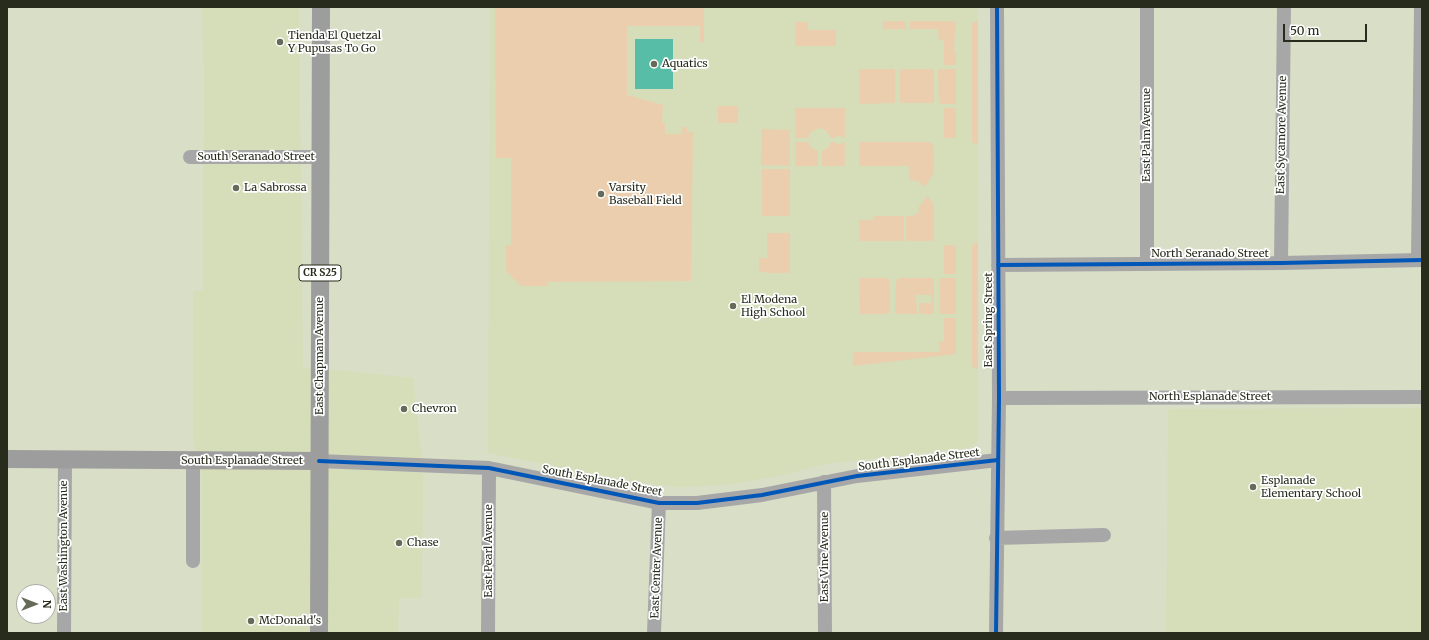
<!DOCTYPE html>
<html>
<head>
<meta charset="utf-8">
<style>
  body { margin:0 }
  #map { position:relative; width:1429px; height:640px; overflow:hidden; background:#d9dec7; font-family:Merriweather,serif }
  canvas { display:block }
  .frame { position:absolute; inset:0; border:8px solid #282c1c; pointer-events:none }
  .north { position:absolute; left:16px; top:584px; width:40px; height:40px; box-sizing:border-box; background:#fff; border:1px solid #a9aba4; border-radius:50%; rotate:90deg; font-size:11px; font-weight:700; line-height:16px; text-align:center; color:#282c1c }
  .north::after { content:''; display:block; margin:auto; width:14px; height:18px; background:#666a58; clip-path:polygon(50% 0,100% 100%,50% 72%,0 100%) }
  .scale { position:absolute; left:1283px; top:24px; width:84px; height:18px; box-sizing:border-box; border:2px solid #282c1c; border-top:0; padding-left:5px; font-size:12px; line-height:14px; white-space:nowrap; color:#282c1c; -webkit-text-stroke:3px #fff; paint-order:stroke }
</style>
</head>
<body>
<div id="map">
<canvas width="1429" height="640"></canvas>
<div class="frame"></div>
<div class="north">N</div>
<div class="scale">50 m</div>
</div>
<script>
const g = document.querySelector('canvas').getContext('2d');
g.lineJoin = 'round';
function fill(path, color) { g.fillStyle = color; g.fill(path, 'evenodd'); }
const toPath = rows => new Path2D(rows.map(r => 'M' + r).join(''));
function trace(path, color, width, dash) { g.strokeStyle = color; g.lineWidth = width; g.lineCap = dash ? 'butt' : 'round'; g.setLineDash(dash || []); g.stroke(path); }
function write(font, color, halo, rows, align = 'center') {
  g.font = font + ' Merriweather,serif'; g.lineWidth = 3.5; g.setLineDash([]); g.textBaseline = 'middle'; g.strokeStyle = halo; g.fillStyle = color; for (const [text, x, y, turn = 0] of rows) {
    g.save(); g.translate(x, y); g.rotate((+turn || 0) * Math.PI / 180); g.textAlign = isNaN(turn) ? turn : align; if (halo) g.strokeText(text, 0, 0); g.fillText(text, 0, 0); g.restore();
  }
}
fill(toPath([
  [202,7,299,7,303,368,346,371,413,378,421,450,423,480,422,598,399,598,398,633,202,633,202,479,193,440,193,291,203,290,204,74],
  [490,7,978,7,978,439,972,447,825,464,779,476,731,484,690,487,678,487,641,483,488,453],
  [1422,408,1422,633,1166,633,1168,409]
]), '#d5deb8');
fill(toPath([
  [495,7,704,7,704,42,700,42,700,26,627,26,627,95,663,105,662,123,665,123,665,134,682,134,682,127,687,127,687,132,693,132,691,281,548,282,547,286,521,286,506,271,506,246,511,245,511,158,496,158],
  [883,21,906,21,906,29,883,29],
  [910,21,956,21,954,49,956,52,956,65,944,65,944,41,939,40,938,29,910,29],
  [978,21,978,144,975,144,972,142,972,24,973,22],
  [795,22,808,22,808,30,836,30,836,46,795,46],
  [859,69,895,69,895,103,859,104],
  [900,69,934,69,934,103,900,103],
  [938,69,956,69,956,104,939,104],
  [718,106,738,106,738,123,718,123],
  [795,108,845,108,845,137,837,136,835,138,831,138,826,130,818,128,811,132,808,138,795,138],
  [944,108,956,108,956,138,944,138],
  [762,129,790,130,790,166,761,165],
  [795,142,808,142,813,149,818,151,818,166,795,166],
  [831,142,835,142,837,144,841,144,843,142,845,143,845,166,822,166,822,151,829,147],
  [859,142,930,142,934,146,934,172,925,187,918,181,909,180,909,166,859,166],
  [762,169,790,169,790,216,762,216],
  [927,196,932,202,934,209,934,241,906,241,906,216,913,216,915,214,920,213,918,208],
  [873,216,904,216,904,241,859,241,859,220,873,220],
  [767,233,790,233,790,273,765,273,765,272,759,272,759,258,767,258],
  [975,243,978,243,978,369,973,368,972,365,972,245],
  [944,245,956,245,956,274,944,274],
  [859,278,888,278,890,282,890,311,888,314,860,314],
  [898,278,934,278,934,314,919,314,919,303,931,303,931,295,916,295,917,314,897,314,895,311,896,282],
  [939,278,956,278,956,314,939,314],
  [944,318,956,318,956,354,853,366,853,352,939,352,939,341,944,341]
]), '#eacead');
fill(toPath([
  [635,39,673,39,673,89,635,89]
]), '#58bda6');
trace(toPath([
  [190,157,321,157],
  [1418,260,1421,7],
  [1147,263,1147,7],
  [1281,263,1284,7],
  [998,265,1281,263,1422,260],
  [999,398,1422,397],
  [319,461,489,468,659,503,697,503,762,495,857,476,998,460],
  [824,482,825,633],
  [996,538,1104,535],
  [193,561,193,460],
  [64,633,65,460],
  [488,633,489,468],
  [654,633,659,503],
  [996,633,999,398,997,7]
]), '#a7a7a8', 14);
trace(toPath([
  [7,459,319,461],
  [319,633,321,7]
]), '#9e9d9d', 18);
trace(toPath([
  [998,265,1281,263,1422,260],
  [319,461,489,468,659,503,697,503,762,495,857,476,998,460],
  [996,633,999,398,997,7]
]), '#0057b8', 4);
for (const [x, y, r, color] of [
  [280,42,4,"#666a58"],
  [654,64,4,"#666a58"],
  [236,188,4,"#666a58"],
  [601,194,4,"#666a58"],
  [733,306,4,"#666a58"],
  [404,409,4,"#666a58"],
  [1253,487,4,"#666a58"],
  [399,543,4,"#666a58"],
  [251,621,4,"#666a58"]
]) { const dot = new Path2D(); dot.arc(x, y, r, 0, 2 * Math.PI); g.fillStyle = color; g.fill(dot); trace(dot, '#fff', 1.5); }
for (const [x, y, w] of [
  [320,273,42]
]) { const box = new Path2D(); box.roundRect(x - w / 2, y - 8, w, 16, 3); g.fillStyle = '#fff'; g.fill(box); trace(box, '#282c1c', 1); }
write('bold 10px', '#282c1c', null, [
  ["CR S25",320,273]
]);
write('11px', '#282c1c', '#fff', [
  ["Tienda El Quetzal",288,36],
  ["Y Pupusas To Go",288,49],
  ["Aquatics",662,64],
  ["La Sabrossa",244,188],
  ["Varsity",609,188],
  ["Baseball Field",609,201],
  ["El Modena",741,300],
  ["High School",741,313],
  ["Chevron",412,409],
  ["Esplanade",1261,481],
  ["Elementary School",1261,494],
  ["Chase",407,543],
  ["McDonald's",259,621]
], 'left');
write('11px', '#282c1c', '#fff', [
  ["East Palm Avenue",1147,135,-90],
  ["East Sycamore Avenue",1282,135,-89],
  ["South Seranado Street",256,157],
  ["North Seranado Street",1210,254],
  ["East Spring Street",989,320,-90],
  ["East Chapman Avenue",320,356,-90],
  ["North Esplanade Street",1210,397],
  ["South Esplanade Street",919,460,-7],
  ["South Esplanade Street",242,461],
  ["South Esplanade Street",602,481,11],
  ["East Washington Avenue",64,546,-90],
  ["East Pearl Avenue",489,551,-90],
  ["East Vine Avenue",825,557,-90],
  ["East Center Avenue",657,568,-88]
]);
</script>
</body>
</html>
